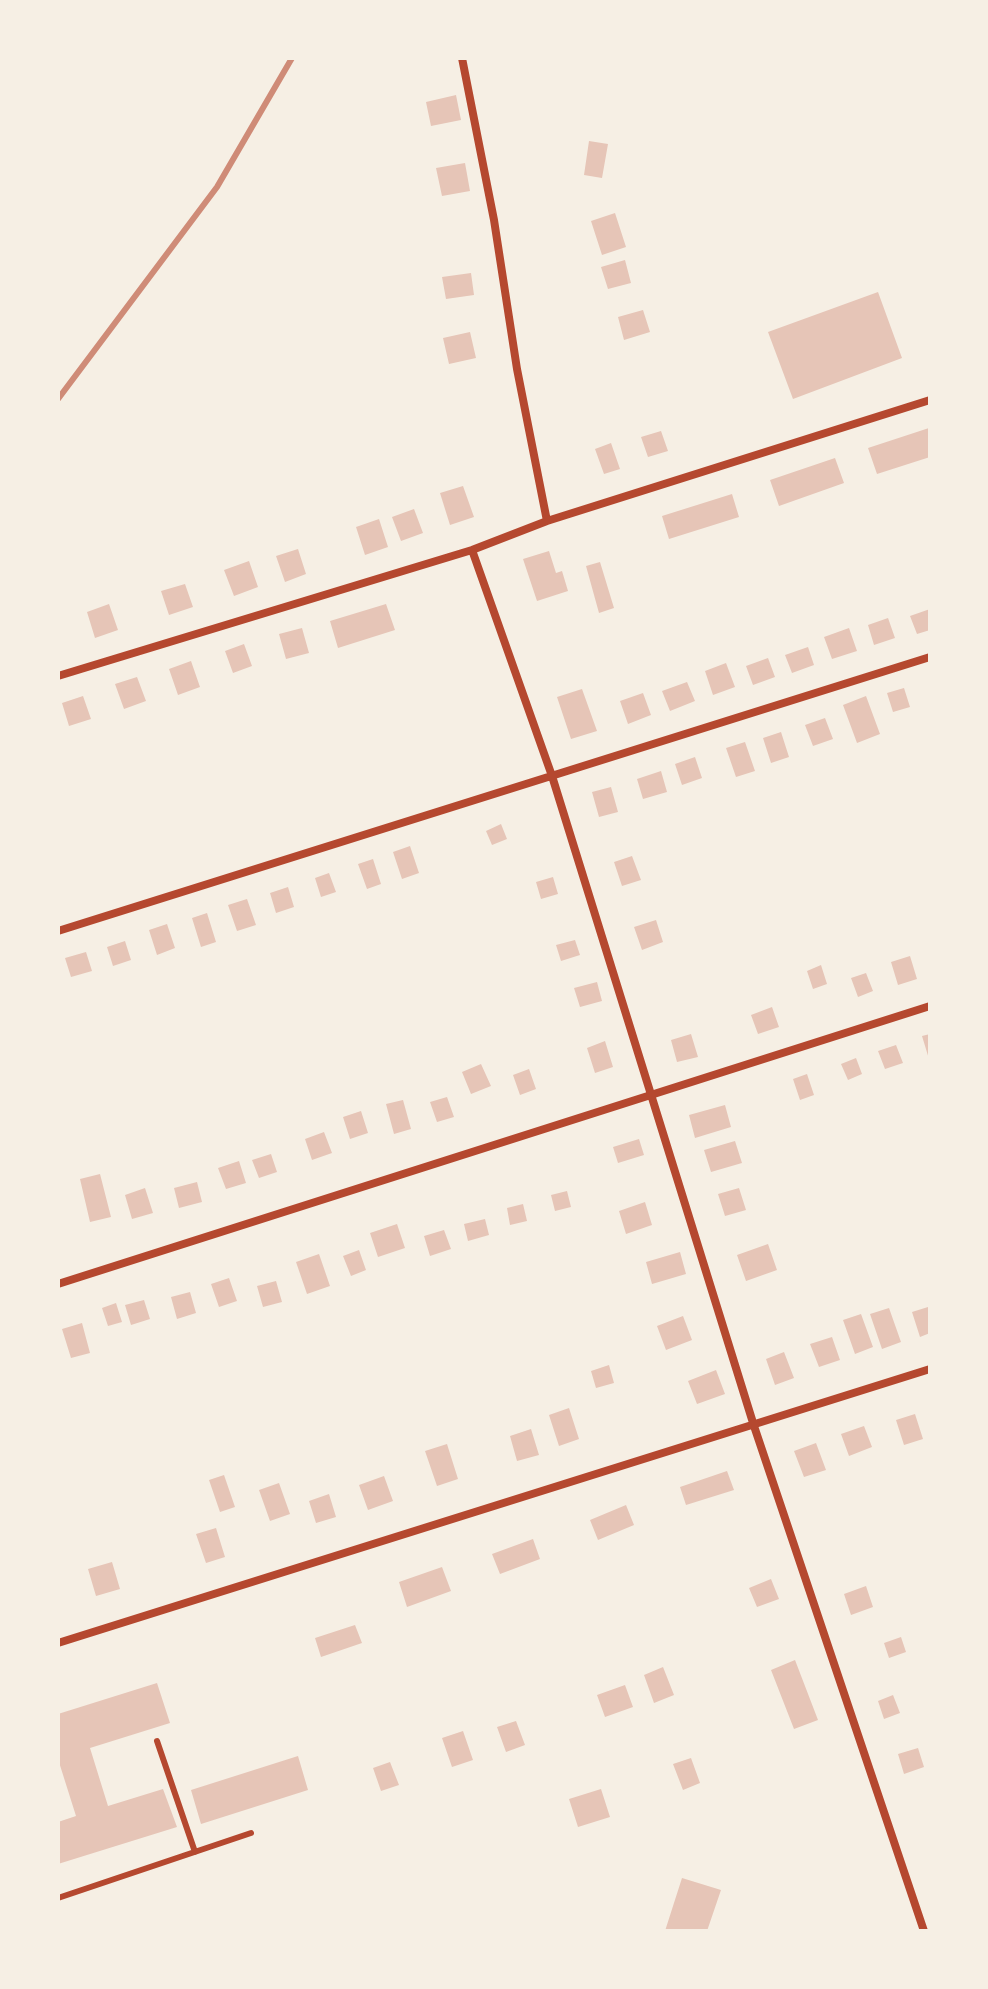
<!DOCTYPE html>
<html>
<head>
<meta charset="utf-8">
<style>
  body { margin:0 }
  #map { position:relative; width:988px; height:1989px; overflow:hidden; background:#f6efe4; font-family:Literata,serif }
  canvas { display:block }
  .frame { position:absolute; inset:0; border:60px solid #f6efe4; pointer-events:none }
</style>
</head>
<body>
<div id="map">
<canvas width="988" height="1989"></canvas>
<div class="frame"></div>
</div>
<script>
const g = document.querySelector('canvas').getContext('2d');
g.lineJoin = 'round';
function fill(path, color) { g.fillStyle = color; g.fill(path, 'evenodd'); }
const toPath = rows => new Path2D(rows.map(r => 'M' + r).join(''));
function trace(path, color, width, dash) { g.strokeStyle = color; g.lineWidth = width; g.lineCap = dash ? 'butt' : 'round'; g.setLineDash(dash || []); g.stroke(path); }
fill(toPath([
  [456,95,461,120,431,126,426,102],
  [589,141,608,144,602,178,584,175],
  [465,163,470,191,442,196,436,168],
  [615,213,626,247,602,255,591,221],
  [625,260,631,283,608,289,601,267],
  [471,273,474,295,446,299,442,277],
  [878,292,902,358,793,399,768,332],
  [643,310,650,332,624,340,618,317],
  [470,332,476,358,449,364,443,338],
  [929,428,930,457,877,474,868,448],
  [661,431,668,451,648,457,641,437],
  [611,443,620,469,604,474,595,449],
  [835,458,844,483,779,506,770,480],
  [463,486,474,517,450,525,440,493],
  [732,494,739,517,669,539,662,516],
  [414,509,423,533,401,541,392,517],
  [379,519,388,547,365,555,356,527],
  [298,549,306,574,285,582,276,556],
  [549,551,556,573,562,571,568,591,537,601,523,559],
  [249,561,258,587,234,596,224,570],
  [600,562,614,608,599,613,586,566],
  [185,584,193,607,169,615,161,591],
  [109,604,118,630,95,638,87,612],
  [386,604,395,630,338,648,330,621],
  [930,609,930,630,917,634,910,616],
  [888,618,895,638,874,645,868,625],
  [302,628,309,653,286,659,279,634],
  [849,628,857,651,832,659,824,637],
  [244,644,252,666,233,673,225,651],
  [808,647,814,665,792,673,785,655],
  [768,658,775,677,753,685,746,666],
  [191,661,200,687,178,695,169,669],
  [726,663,735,687,713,695,705,671],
  [137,677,146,701,124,709,115,684],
  [687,682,695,701,670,711,662,691],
  [904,688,910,707,893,712,887,693],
  [582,689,597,731,571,739,557,697],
  [643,693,651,715,628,724,620,701],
  [83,696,91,719,69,726,62,703],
  [866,696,880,734,857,743,843,705],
  [825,718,833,739,813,746,805,725],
  [781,732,789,757,771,763,763,738],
  [745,742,755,771,736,777,726,748],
  [695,757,702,778,682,785,675,764],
  [661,771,667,792,643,799,637,779],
  [611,787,618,812,599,817,592,792],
  [501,824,507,839,492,845,486,831],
  [410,846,419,873,402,879,393,852],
  [632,856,641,880,622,886,614,862],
  [373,859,381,884,367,889,358,864],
  [329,873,336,892,321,897,315,878],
  [553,877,558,894,541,899,536,882],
  [288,887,294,907,276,913,270,893],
  [247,899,256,925,237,931,228,905],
  [207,913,216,942,201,947,192,918],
  [656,920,663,942,642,950,634,927],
  [167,924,175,948,157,955,149,930],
  [575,940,580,955,561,961,556,945],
  [125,941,131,960,113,966,107,947],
  [86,952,92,971,71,977,65,958],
  [910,956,917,979,898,985,891,962],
  [821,965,827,984,813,989,807,971],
  [866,973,873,991,858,997,851,978],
  [597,982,602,1001,580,1007,574,988],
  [772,1007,779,1027,758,1034,751,1015],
  [691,1034,698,1057,677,1062,671,1040],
  [930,1034,930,1059,929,1059,922,1036],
  [605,1041,613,1067,595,1073,587,1048],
  [896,1045,903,1063,885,1069,878,1051],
  [856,1058,862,1074,848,1080,841,1064],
  [481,1064,491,1086,471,1094,462,1072],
  [529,1069,536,1089,520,1095,513,1075],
  [807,1074,814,1095,800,1100,793,1079],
  [447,1097,454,1117,437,1122,430,1102],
  [403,1100,411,1129,394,1134,386,1104],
  [725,1105,731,1127,695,1138,689,1115],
  [361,1111,368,1133,350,1139,343,1117],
  [324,1132,332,1153,312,1160,305,1139],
  [639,1139,644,1155,618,1163,613,1147],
  [735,1141,742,1163,711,1172,704,1150],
  [271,1154,277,1172,259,1178,252,1160],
  [239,1161,246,1183,226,1189,218,1168],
  [100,1174,111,1217,90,1222,80,1179],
  [197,1182,202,1202,179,1208,174,1188],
  [145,1188,153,1213,132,1219,125,1195],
  [739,1188,746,1210,725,1216,718,1194],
  [567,1191,571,1207,555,1211,551,1195],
  [645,1202,652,1225,626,1234,619,1211],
  [523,1204,527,1221,510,1225,507,1208],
  [485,1219,489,1235,468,1241,464,1224],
  [397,1224,405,1248,378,1257,370,1233],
  [444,1230,451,1249,430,1256,424,1236],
  [768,1244,777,1270,746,1281,737,1255],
  [359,1250,366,1270,351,1276,343,1256],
  [680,1252,686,1274,652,1284,646,1262],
  [319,1254,330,1286,307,1294,296,1262],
  [229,1278,237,1301,219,1307,211,1284],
  [276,1281,282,1302,263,1307,257,1286],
  [190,1292,196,1313,177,1319,171,1297],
  [144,1300,150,1319,131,1325,125,1305],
  [116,1303,122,1322,108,1326,102,1308],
  [928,1307,930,1333,920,1337,912,1312],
  [889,1308,901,1342,882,1349,870,1314],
  [861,1314,873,1347,855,1354,843,1320],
  [683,1316,692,1340,666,1350,657,1326],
  [82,1323,90,1353,71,1358,62,1329],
  [832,1337,840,1360,819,1367,810,1344],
  [784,1352,794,1378,775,1385,766,1359],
  [609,1365,614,1383,596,1388,591,1371],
  [716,1370,725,1394,697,1404,688,1381],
  [569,1408,579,1439,559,1446,549,1415],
  [915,1414,923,1439,904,1445,896,1420],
  [864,1426,872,1447,849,1456,841,1434],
  [531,1429,539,1455,517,1461,510,1436],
  [816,1443,826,1470,804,1477,794,1451],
  [447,1444,458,1479,437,1486,425,1451],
  [727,1471,734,1490,686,1505,680,1487],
  [224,1475,235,1507,220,1512,209,1480],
  [384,1476,393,1501,368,1510,359,1485],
  [279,1483,290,1514,270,1521,259,1490],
  [329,1494,336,1517,316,1523,309,1501],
  [626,1505,634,1525,598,1540,590,1520],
  [216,1528,225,1557,206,1563,196,1534],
  [533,1539,540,1559,500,1574,492,1554],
  [112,1562,120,1589,96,1596,88,1569],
  [442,1567,451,1591,407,1607,399,1582],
  [771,1579,779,1599,757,1607,749,1588],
  [866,1586,873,1607,851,1615,844,1594],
  [355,1625,362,1643,321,1657,315,1638],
  [901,1637,906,1652,889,1658,884,1643],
  [795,1660,818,1720,794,1729,771,1670],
  [663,1667,674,1695,654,1703,644,1675],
  [157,1683,170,1723,90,1748,108,1806,163,1789,177,1827,58,1864,58,1822,76,1816,58,1759,58,1714],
  [625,1685,633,1707,605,1717,597,1695],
  [893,1695,900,1713,884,1719,878,1701],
  [516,1721,525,1745,506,1752,497,1727],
  [463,1731,473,1760,452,1767,442,1738],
  [918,1748,924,1767,904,1774,898,1754],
  [298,1756,308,1790,201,1824,191,1790],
  [691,1758,700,1783,683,1790,673,1764],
  [390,1762,399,1785,381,1791,373,1768],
  [601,1789,610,1817,578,1827,569,1799],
  [682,1878,721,1890,707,1931,665,1931]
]), '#e6c5b7');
trace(toPath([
  [157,1741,195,1852],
  [58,1898,251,1833]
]), '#b5482f', 6);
trace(toPath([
  [462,58,494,220,517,369,547,521],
  [472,550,552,776,754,1426,924,1931],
  [58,676,472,550,547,521,930,400],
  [58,931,930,657],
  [58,1284,930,1006],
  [58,1643,930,1369]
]), '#b5482f', 8);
trace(toPath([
  [58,399,217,187,292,58]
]), '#cf8b77', 6);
</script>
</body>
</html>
